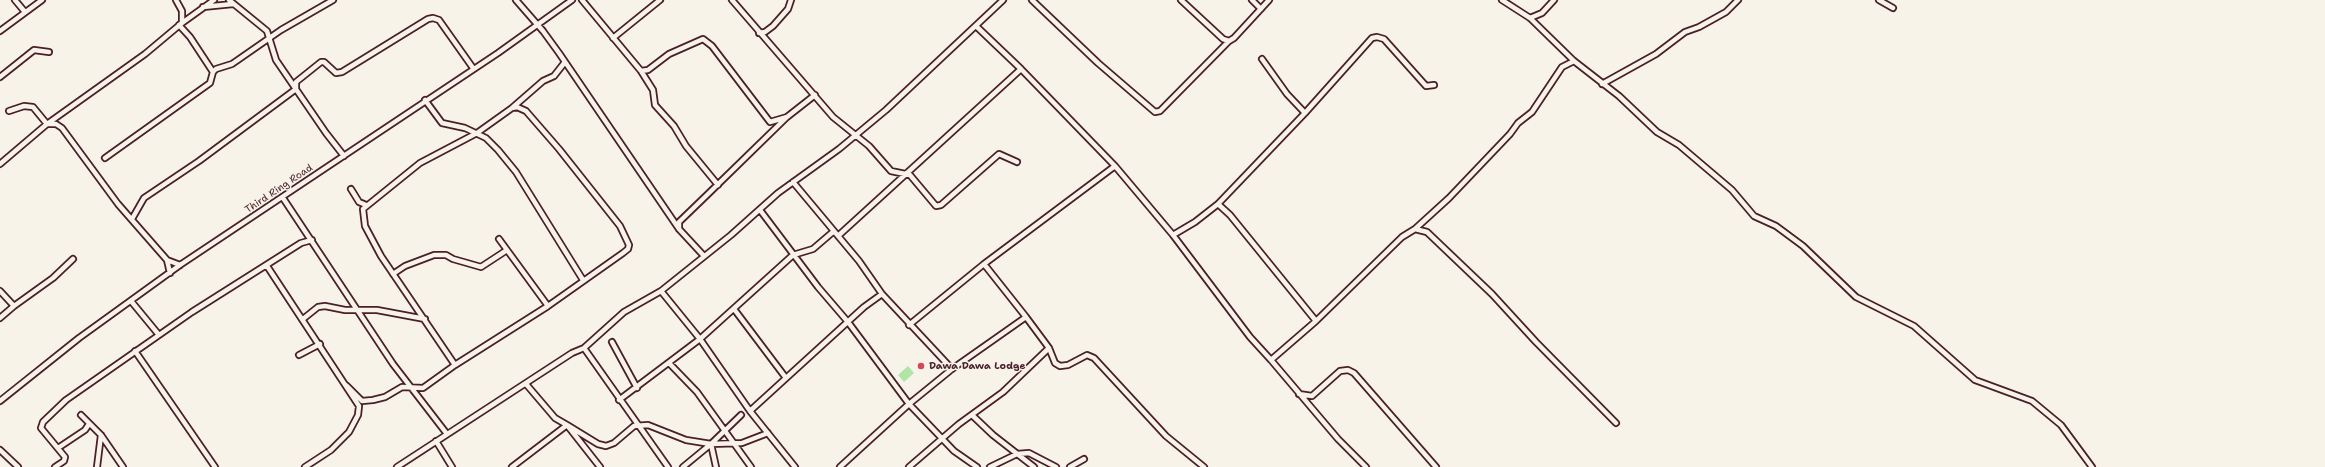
<!DOCTYPE html>
<html>
<head>
<meta charset="utf-8">
<style>
  body { margin:0 }
  canvas { display:block; background:#f7f3e8 }
</style>
</head>
<body>
<canvas width="2325" height="467"></canvas>
<script>
const g = document.querySelector('canvas').getContext('2d');
g.lineJoin = 'round';
function fill(path, color) { g.fillStyle = color; g.fill(path, 'evenodd'); }
const toPath = rows => new Path2D(rows.map(r => 'M' + r).join(''));
function trace(path, color, width, dash) { g.strokeStyle = color; g.lineWidth = width; g.lineCap = dash ? 'butt' : 'round'; g.setLineDash(dash || []); g.stroke(path); }
function write(font, color, halo, rows, align = 'center') {
  g.font = font + ' "Shantell Sans",sans-serif'; g.lineWidth = 3; g.setLineDash([]); g.textBaseline = 'middle'; g.strokeStyle = halo; g.fillStyle = color; for (const [text, x, y, turn = 0] of rows) {
    g.save(); g.translate(x, y); g.rotate((+turn || 0) * Math.PI / 180); g.textAlign = isNaN(turn) ? turn : align; if (halo) g.strokeText(text, 0, 0); g.fillText(text, 0, 0); g.restore();
  }
}
fill(toPath([
  [908,366,914,373,904,382,898,375]
]), '#b1e5a7');
const minor = toPath([
  [15,0,25,12],
  [176,0,182,11,182,23],
  [229,0,267,31,276,60,326,133,344,156],
  [516,0,543,31,559,53,679,229,704,256],
  [582,0,641,71,653,90,655,105,674,126,686,146,718,185],
  [732,0,833,117,869,146,891,171,910,175,936,206,941,205,999,154,1017,162],
  [1032,0,1098,63,1155,112,1160,111,1229,41],
  [1181,0,1223,39,1229,41,1234,38,1269,0],
  [1252,0,1261,9],
  [1502,0,1530,18,1574,61,1619,96,1657,132,1679,145,1732,190,1754,216,1776,226,1803,246,1856,297,1914,326,1975,380,2032,401,2061,425,2092,467],
  [1879,0,1893,8],
  [203,7,233,4],
  [1530,18,1542,13,1554,0],
  [179,25,190,37,213,72],
  [976,26,1021,69,1115,166,1173,235,1250,337,1271,360,1316,321,1402,237,1415,229,1427,232,1492,294,1536,342,1616,423],
  [0,31,42,0],
  [759,33,765,32,773,26,788,9,791,0],
  [613,38,660,0],
  [1262,59,1287,94,1305,113],
  [641,71,648,70,669,54,703,39,712,46,770,122,787,117],
  [0,77,34,50,49,52],
  [1602,84,1656,54,1685,32,1699,27,1726,12,1738,0],
  [425,100,442,123,465,128,486,138,498,150,516,172,583,280],
  [512,108,543,81,554,76,565,62],
  [9,111,24,106,33,107,47,124,56,124,62,128,118,204,167,260,170,273],
  [105,158,210,83,213,72,216,69,232,64,281,30,333,0],
  [0,164,47,124,145,54,182,23,214,0],
  [793,182,859,261,882,294,952,369],
  [351,189,359,202,366,205],
  [283,198,393,364,447,434],
  [1218,204,1230,215,1316,321],
  [760,210,818,287,848,322,909,404,954,451,977,467],
  [132,219,144,198,199,161,296,89,296,82,321,62,324,62,336,73,342,72,428,19,433,18,439,20,473,68],
  [679,229,679,222,708,194,787,117,815,95],
  [1415,229,1449,198,1510,134,1518,123,1532,112,1562,67,1574,61],
  [1173,235,1195,222,1218,204,1305,113,1372,38,1377,37,1384,39,1426,86,1434,85],
  [838,236,1021,69],
  [499,239,548,306],
  [167,260,180,265],
  [984,264,1026,317,1049,348,1055,363,1060,366,1068,365,1087,355,1094,358,1166,436,1204,467],
  [267,266,359,406,358,415,349,432,331,450,305,467],
  [393,274,405,266,434,255,446,255,453,259,481,267,507,250],
  [0,291,14,306],
  [661,291,700,339,750,411,795,467],
  [131,301,159,335],
  [734,309,786,378],
  [0,318,14,306,53,278,73,259],
  [303,319,318,307,325,306,345,310,377,310,425,319],
  [909,325,984,264,1115,166],
  [612,342,637,388],
  [584,348,668,467],
  [135,351,215,467],
  [299,355,320,344],
  [1271,360,1338,439,1366,467],
  [669,363,697,392,751,467],
  [526,384,555,418,567,425,600,467],
  [347,386,362,401,373,400,385,397,402,387,423,388,455,365,381,256,365,226,363,209,420,163,477,133,512,108,517,107,526,111,559,149,620,226,629,245,628,249,623,253,548,306,455,365],
  [1299,394,1312,396,1340,371,1348,370,1354,373,1436,467],
  [619,400,700,339,793,255,813,249,834,231],
  [0,401,79,338,180,265,498,53,572,0],
  [750,411,864,307,882,294],
  [81,415,101,435,123,467],
  [973,416,993,435,1034,467],
  [436,441,452,467],
  [711,444,716,467],
  [58,448,85,430,89,424],
  [0,450,18,467],
  [55,467,64,461,65,457,41,428,43,422,66,400,192,312,301,243,312,240],
  [97,467,101,435],
  [397,467,572,353,584,348,624,312,661,291,731,235,778,193,839,149,886,110,1003,0],
  [512,467,567,425,598,444,606,446,614,443,634,426,648,425,686,440,711,444,742,443,768,433],
  [683,467,711,444,741,415],
  [840,467,909,404,952,369,1026,317],
  [909,467,959,424,1003,392,1049,348],
  [990,467,1017,454,1029,453,1056,467],
  [1070,467,1084,459]
]);
trace(minor, '#4a1f2b', 8);
trace(minor, '#f7f3e8', 4.5);
for (const [x, y, r, color] of [
  [921,366,4,"#d1495b"]
]) { const dot = new Path2D(); dot.arc(x, y, r, 0, 2 * Math.PI); g.fillStyle = color; g.fill(dot); trace(dot, '#f7f3e8', 1.5); }
write('10px', '#4a1f2b', '#f7f3e8', [
  ["Third Ring Road",279,189,-34]
]);
write('bold 10px', '#4a1f2b', '#f7f3e8', [
  ["Dawa Dawa Lodge",929,366]
], 'left');
</script>
</body>
</html>
